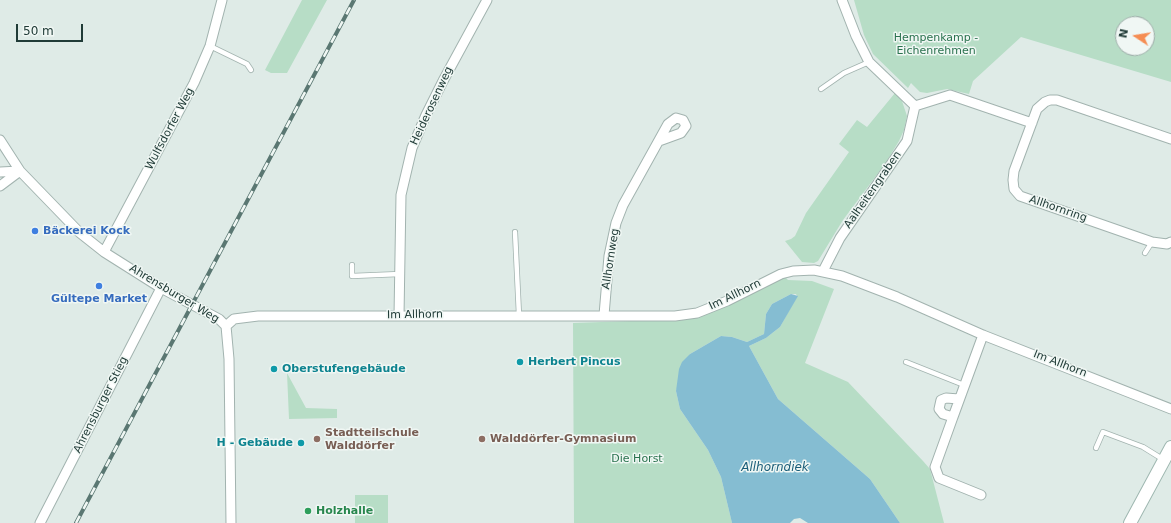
<!DOCTYPE html>
<html>
<head>
<meta charset="utf-8">
<style>
  body { margin:0 }
  #map { position:relative; width:1171px; height:523px; overflow:hidden; background:#dfebe7; font-family:"DejaVu Sans",sans-serif }
  canvas { display:block }
  .north { position:absolute; left:1115px; top:16px; width:40px; height:40px; box-sizing:border-box; background:#f0f7f4; border:1px solid #9daca8; border-radius:50%; rotate:282deg; font-size:11px; font-weight:700; line-height:16px; text-align:center; color:#203b37 }
  .north::after { content:''; display:block; margin:auto; width:14px; height:18px; background:#f58d53; clip-path:polygon(50% 0,100% 100%,50% 72%,0 100%) }
  .scale { position:absolute; left:16px; top:24px; width:67px; height:18px; box-sizing:border-box; border:2px solid #203b37; border-top:0; padding-left:5px; font-size:12px; line-height:14px; white-space:nowrap; color:#203b37; -webkit-text-stroke:3px #f0f7f4; paint-order:stroke }
</style>
</head>
<body>
<div id="map">
<canvas width="1171" height="523"></canvas>
<div class="north">N</div>
<div class="scale">50 m</div>
</div>
<script>
const g = document.querySelector('canvas').getContext('2d');
g.lineJoin = 'round';
function fill(path, color) { g.fillStyle = color; g.fill(path, 'evenodd'); }
const toPath = rows => new Path2D(rows.map(r => 'M' + r).join(''));
function trace(path, color, width, dash) { g.strokeStyle = color; g.lineWidth = width; g.lineCap = dash ? 'butt' : 'round'; g.setLineDash(dash || []); g.stroke(path); }
function write(font, color, halo, rows, align = 'center') {
  g.font = font + ' "DejaVu Sans",sans-serif'; g.lineWidth = 3; g.setLineDash([]); g.textBaseline = 'middle'; g.strokeStyle = halo; g.fillStyle = color; for (const [text, x, y, turn = 0] of rows) {
    g.save(); g.translate(x, y); g.rotate((+turn || 0) * Math.PI / 180); g.textAlign = isNaN(turn) ? turn : align; if (halo) g.strokeText(text, 0, 0); g.fillText(text, 0, 0); g.restore();
  }
}
fill(toPath([
  [302,0,327,0,287,73,271,73,265,70],
  [854,0,1171,0,1171,82,1021,37,973,81,969,94,947,89,927,93,920,92,911,83,908,88,873,54,864,35],
  [1123,24,1147,24,1147,48,1123,48],
  [895,93,902,101,907,116,904,130,899,141,885,164,843,220,818,261,814,263,802,262,785,241,791,239,795,236,806,213,849,152,839,144,857,120,867,127],
  [784,276,788,280,812,281,834,289,805,363,848,382,923,461,930,469,944,523,900,523,870,479,778,399,749,346,766,338,780,327,797,296,796,294,791,294,772,304,766,314,764,334,747,342,732,337,721,336,690,354,676,391,680,409,708,450,721,477,732,523,574,523,573,323,687,319],
  [287,373,306,408,337,409,337,418,289,419],
  [355,495,388,495,388,523,355,523]
]), '#b7ddc6');
fill(toPath([
  [791,294,798,296,780,327,766,338,749,346,778,399,870,479,900,523,808,523,800,518,794,519,790,523,732,523,721,477,708,450,680,409,676,391,679,369,682,362,690,354,721,336,732,337,747,342,764,334,766,314,772,304]
]), '#85bdd2');
const lane = toPath([
  [210,46,247,64,251,70],
  [821,89,844,73,869,62],
  [515,232,519,315],
  [1145,253,1152,242],
  [352,265,352,276,400,274],
  [906,362,964,385],
  [1096,448,1103,432,1143,447,1164,460]
]);
const street = toPath([
  [842,0,856,36,869,62,915,106],
  [915,106,950,95,1032,123],
  [1171,139,1057,100,1050,100,1045,102,1037,109,1014,171,1013,180,1014,189,1020,196,1152,242,1167,244,1171,242],
  [0,140,20,171,80,233,104,252,161,288,219,319,226,326,229,359,231,523],
  [0,172,20,171],
  [0,186,20,171],
  [104,252,194,83,210,46,222,0],
  [823,271,840,238,907,141,915,106],
  [604,315,609,256,616,223,623,205,668,124,676,118,683,120,686,126,681,133,659,141],
  [399,316,401,195,412,148,426,115,443,81,487,0],
  [226,326,234,319,258,316,675,316,697,313,727,301,781,274,793,271,814,270,842,276,897,297,983,335,1171,409],
  [959,399,946,398,941,400,939,409,943,414,953,417,983,335],
  [953,417,935,467,939,478,981,495],
  [40,523,161,288]
]);
const secondary = toPath([
  [1130,523,1171,447]
]);
trace(lane, '#a2b3af', 6);
trace(street, '#a2b3af', 11);
trace(secondary, '#9eb7b0', 14);
trace(lane, '#fff', 4.5);
trace(street, '#fff', 9);
trace(secondary, '#fff', 12);
const rail = toPath([
  [76,523,354,0]
]);
trace(rail, '#5a7772', 4);
trace(rail, '#f0f7f4', 2.5, [8]);
for (const [x, y, r, color] of [
  [35,231,4,"#3f7fe0"],
  [99,286,4,"#3f7fe0"],
  [520,362,4,"#0f9aa8"],
  [274,369,4,"#0f9aa8"],
  [317,439,4,"#8d6e63"],
  [482,439,4,"#8d6e63"],
  [301,443,4,"#0f9aa8"],
  [308,511,4,"#2e9e5b"]
]) { const dot = new Path2D(); dot.arc(x, y, r, 0, 2 * Math.PI); g.fillStyle = color; g.fill(dot); trace(dot, '#f0f7f4', 1.5); }
write('11px', '#29724e', '#f0f7f4', [
  ["Hempenkamp -",936,38],
  ["Eichenrehmen",936,51],
  ["Die Horst",637,459]
]);
write('11px', '#203b37', '#f0f7f4', [
  ["Heiderosenweg",432,106,-65],
  ["Wulfsdorfer Weg",170,129,-62],
  ["Aalheitengraben",873,190,-55],
  ["Allhornring",1058,209,19],
  ["Allhornweg",611,259,-81],
  ["Ahrensburger Weg",174,294,31],
  ["Im Allhorn",735,295,-26],
  ["Im Allhorn",415,315,-1],
  ["Im Allhorn",1060,364,21],
  ["Ahrensburger Stieg",101,405,-63]
]);
write('bold 11px', '#366cbe', '#f0f7f4', [
  ["Bäckerei Kock",43,231],
  ["Gültepe Market",99,299,"center"]
], 'left');
write('bold 11px', '#0d838f', '#f0f7f4', [
  ["Herbert Pincus",528,362],
  ["Oberstufengebäude",282,369],
  ["H - Gebäude",293,443,"right"]
], 'left');
write('bold 11px', '#785e54', '#f0f7f4', [
  ["Stadtteilschule",325,433],
  ["Walddörfer",325,446],
  ["Walddörfer-Gymnasium",490,439]
], 'left');
write('bold 11px', '#27864d', '#f0f7f4', [
  ["Holzhalle",316,511]
], 'left');
write('italic 12px', '#195d78', '#f0f7f4', [
  ["Allhorndiek",775,468]
]);
</script>
</body>
</html>
